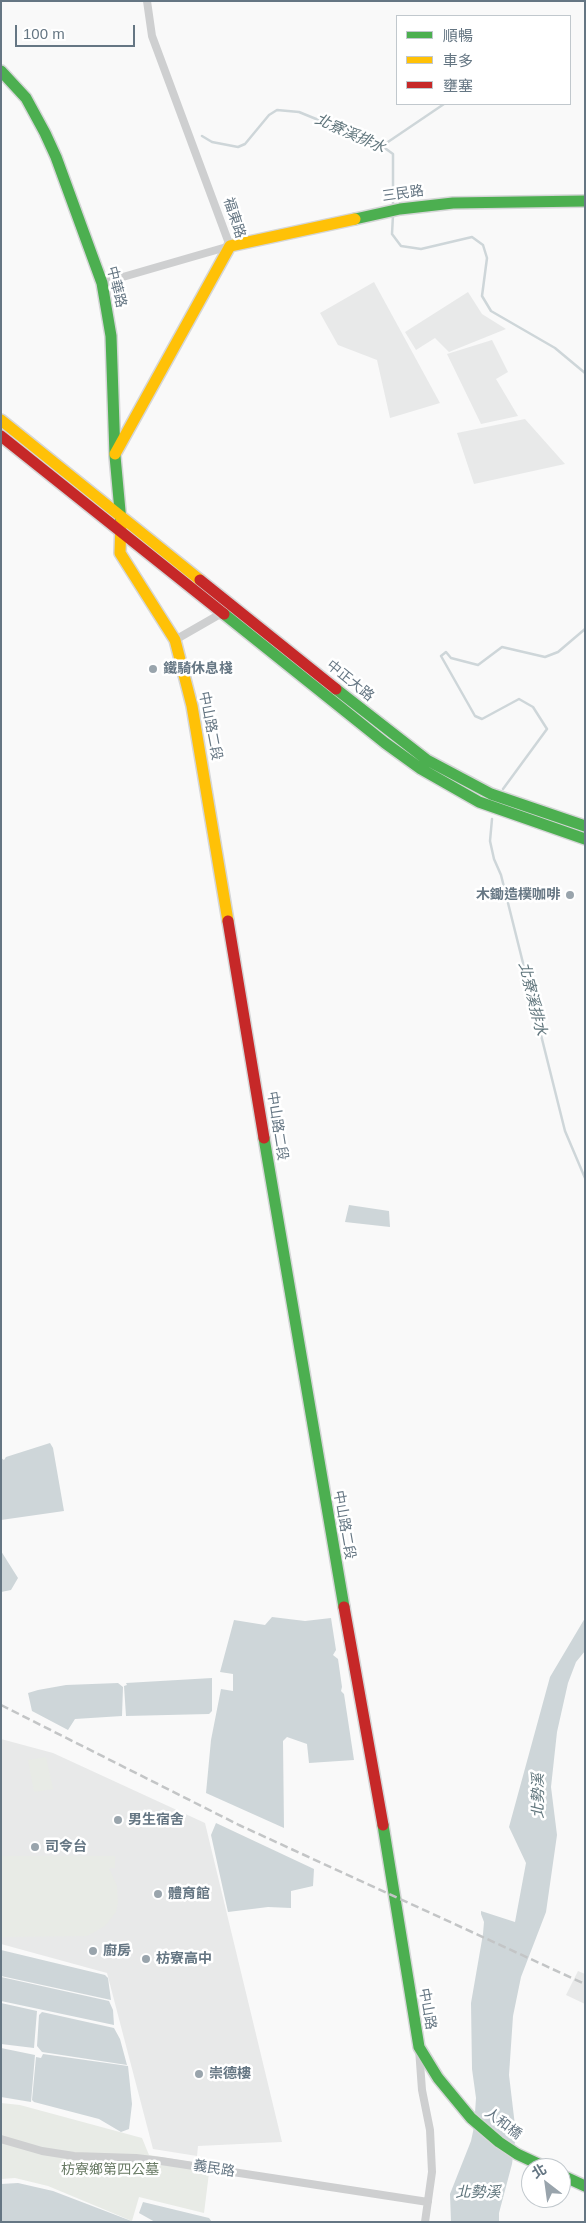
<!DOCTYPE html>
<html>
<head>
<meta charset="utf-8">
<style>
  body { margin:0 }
  #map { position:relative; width:586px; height:2223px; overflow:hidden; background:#f9f9f9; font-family:Arial,"Noto Sans TC",sans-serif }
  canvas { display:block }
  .frame { position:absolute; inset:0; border:2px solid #657683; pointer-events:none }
  .legend { position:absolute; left:396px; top:15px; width:175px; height:90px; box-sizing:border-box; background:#fff; border:1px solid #c1c8cd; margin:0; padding:6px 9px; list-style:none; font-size:15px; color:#657683 }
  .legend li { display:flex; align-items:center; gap:10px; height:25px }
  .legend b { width:25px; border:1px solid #c1c8cd }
  .north { position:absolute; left:521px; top:2158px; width:50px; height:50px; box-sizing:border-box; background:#fff; border:1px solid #c1c8cd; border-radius:50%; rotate:330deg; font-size:14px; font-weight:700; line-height:20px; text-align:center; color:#657683 }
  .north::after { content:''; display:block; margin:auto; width:18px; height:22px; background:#99a4ac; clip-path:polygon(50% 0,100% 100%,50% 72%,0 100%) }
  .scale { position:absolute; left:15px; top:25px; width:120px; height:22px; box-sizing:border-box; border:2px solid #657683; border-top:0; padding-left:6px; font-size:15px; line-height:18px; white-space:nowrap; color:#657683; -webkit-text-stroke:4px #fff; paint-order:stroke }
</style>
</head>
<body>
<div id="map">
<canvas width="586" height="2223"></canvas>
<div class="frame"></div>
<ul class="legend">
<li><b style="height:6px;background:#4caf50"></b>順暢</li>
<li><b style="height:6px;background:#ffc107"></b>車多</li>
<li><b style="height:6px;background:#c62828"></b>壅塞</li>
</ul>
<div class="north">北</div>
<div class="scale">100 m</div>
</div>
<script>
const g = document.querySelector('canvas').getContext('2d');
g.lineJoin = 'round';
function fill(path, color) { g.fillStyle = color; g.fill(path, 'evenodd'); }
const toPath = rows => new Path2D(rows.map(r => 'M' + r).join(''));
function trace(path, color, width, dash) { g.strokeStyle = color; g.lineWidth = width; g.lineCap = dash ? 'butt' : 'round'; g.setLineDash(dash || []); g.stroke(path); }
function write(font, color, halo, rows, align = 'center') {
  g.font = font + ' Arial,"Noto Sans TC",sans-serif'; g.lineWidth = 5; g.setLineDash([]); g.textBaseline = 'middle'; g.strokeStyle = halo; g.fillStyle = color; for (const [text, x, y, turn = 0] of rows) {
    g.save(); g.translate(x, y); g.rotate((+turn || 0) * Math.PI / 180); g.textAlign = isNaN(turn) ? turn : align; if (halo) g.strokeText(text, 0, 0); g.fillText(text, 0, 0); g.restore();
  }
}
fill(toPath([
  [374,282,440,403,390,418,377,360,338,345,320,313],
  [468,292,482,314,506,329,449,352,435,338,416,350,405,332],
  [492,340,508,372,496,379,518,416,481,424,447,354],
  [525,419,565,464,474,484,457,433],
  [1,1739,53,1753,205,1823,282,2142,198,2146,197,2156,153,2149,107,1973,1,1944],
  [578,1971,585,1974,585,2004,566,1995]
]), '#e8e9e9');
fill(toPath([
  [46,1757,53,1789,34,1792,28,1760],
  [1,1856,115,1856,115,1868,109,1868,117,1886,118,1903,116,1912,105,1926,87,1936,1,1937],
  [1,2103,20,2105,142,2138,149,2155,210,2165,204,2213,139,2197,132,2221,48,2186,15,2178,1,2179]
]), '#e8ebe6');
fill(toPath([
  [349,1205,389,1211,390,1227,345,1222],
  [50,1443,53,1448,64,1511,1,1520,1,1458,4,1460,6,1457],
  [1,1551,18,1578,11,1590,1,1592],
  [272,1617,305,1621,331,1618,336,1650,333,1655,338,1659,342,1687,341,1691,344,1694,354,1760,309,1763,307,1744,287,1737,283,1741,284,1828,206,1793,211,1740,221,1689,233,1691,233,1674,220,1672,234,1620,265,1625],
  [585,1618,585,1651,576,1662,568,1683,557,1732,551,1787,557,1835,546,1912,521,1977,513,2016,509,2075,516,2134,512,2164,499,2213,499,2222,451,2222,450,2194,471,2141,474,2127,476,2098,472,2069,471,2003,483,1934,484,1922,481,1914,481,1911,515,1922,526,1863,509,1827,550,1677],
  [212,1678,212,1711,209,1714,126,1716,124,1686,127,1685,126,1683],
  [118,1683,123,1687,122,1716,75,1719,68,1730,32,1711,28,1693,38,1690,66,1685],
  [216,1823,314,1869,313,1886,291,1891,291,1908,268,1907,228,1912,211,1835],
  [1,1950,105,1975,108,1978,111,2000,1,1976],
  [1,1977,109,2001,113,2010,114,2025,1,2001],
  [1,2003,37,2011,34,2048,1,2044],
  [42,2012,114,2028,120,2039,127,2065,42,2052,37,2046,39,2015],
  [1,2048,35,2055,31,2102,1,2097],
  [43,2054,128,2066,132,2104,129,2129,121,2132,99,2119,34,2102,32,2100,36,2057,41,2058],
  [18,2183,53,2191,134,2222,1,2222,1,2184],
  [143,2202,209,2218,212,2222,155,2222,139,2213]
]), '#ced6d9');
trace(toPath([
  [202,136,212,142,238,147,245,144,269,115,277,110,299,112,382,146,393,154,393,207],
  [382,146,444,104],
  [393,215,392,234,401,246,421,249,472,237,483,245,487,258,482,296,491,311,555,348,585,373],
  [503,789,547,729,533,707,519,699,482,719,475,716,441,656,446,652,451,658,478,665,502,647,545,657,558,652,585,629],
  [492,819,490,841,494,859,501,875,565,1131,585,1178]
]), '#ced6d9', 2.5);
const fast = toPath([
  [1,71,26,98,45,133,56,157,102,283,111,336,115,456,121,522],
  [355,219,400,209,453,203,585,201],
  [224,614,385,743,421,769,479,802,585,839],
  [336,689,427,760,491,794,585,826],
  [264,1138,344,1607],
  [383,1825,419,2047,438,2078,471,2118,499,2142,517,2154,547,2168],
  [561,2175,585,2186]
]);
const slow = toPath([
  [1,420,200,580],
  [115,454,230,246,355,219],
  [121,522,120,553,175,640,192,706,228,921]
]);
const jam = toPath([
  [1,436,224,614],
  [200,580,336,689],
  [228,921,264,1138],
  [344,1607,383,1825]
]);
trace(fast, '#d5d6d7', 14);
trace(slow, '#d5d6d7', 14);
trace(jam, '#d5d6d7', 14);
trace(toPath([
  [102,283,230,246,152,36,147,1],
  [175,640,222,613],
  [419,2049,422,2090,430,2130,432,2172,425,2222],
  [1,2139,42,2151,74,2156,136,2158,161,2161,428,2202]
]), '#cecfd0', 8);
trace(fast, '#4caf50', 11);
trace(slow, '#ffc107', 11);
trace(jam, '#c62828', 11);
trace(toPath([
  [1,1705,239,1825,585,1984]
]), '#c3c5c6', 2.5, [8, 4]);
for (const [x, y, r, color] of [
  [153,669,5,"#99a4ac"],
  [570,895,5,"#99a4ac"],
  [118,1820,5,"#99a4ac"],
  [35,1847,5,"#99a4ac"],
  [158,1894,5,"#99a4ac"],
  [93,1951,5,"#99a4ac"],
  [146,1959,5,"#99a4ac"],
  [199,2074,5,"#99a4ac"]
]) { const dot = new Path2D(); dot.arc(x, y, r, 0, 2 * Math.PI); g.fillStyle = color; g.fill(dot); trace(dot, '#fff', 2); }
write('14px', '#657683', '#fff', [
  ["三民路",403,194,-8],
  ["福東路",234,218,72],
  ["中華路",116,287,76],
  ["中正大路",350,681,39],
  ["中山路二段",210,726,79],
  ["中山路二段",277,1126,81],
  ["中山路二段",344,1525,80],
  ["中山路",427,2009,80],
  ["人和橋",503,2124,37],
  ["義民路",214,2169,9]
]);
write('bold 14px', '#657683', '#fff', [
  ["鐵騎休息棧",163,669],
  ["木鋤造樸咖啡",560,895,"right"],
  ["男生宿舍",128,1820],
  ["司令台",45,1847],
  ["體育館",168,1894],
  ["廚房",103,1951],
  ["枋寮高中",156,1959],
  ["崇德樓",209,2074]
], 'left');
write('14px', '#687a64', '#fff', [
  ["枋寮鄉第四公墓",110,2170]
]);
write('italic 15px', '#60757c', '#fff', [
  ["北寮溪排水",350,134,24],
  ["北寮溪排水",532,999,76],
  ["北勢溪",539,1796,-90],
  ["北勢溪",478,2193]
]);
</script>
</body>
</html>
